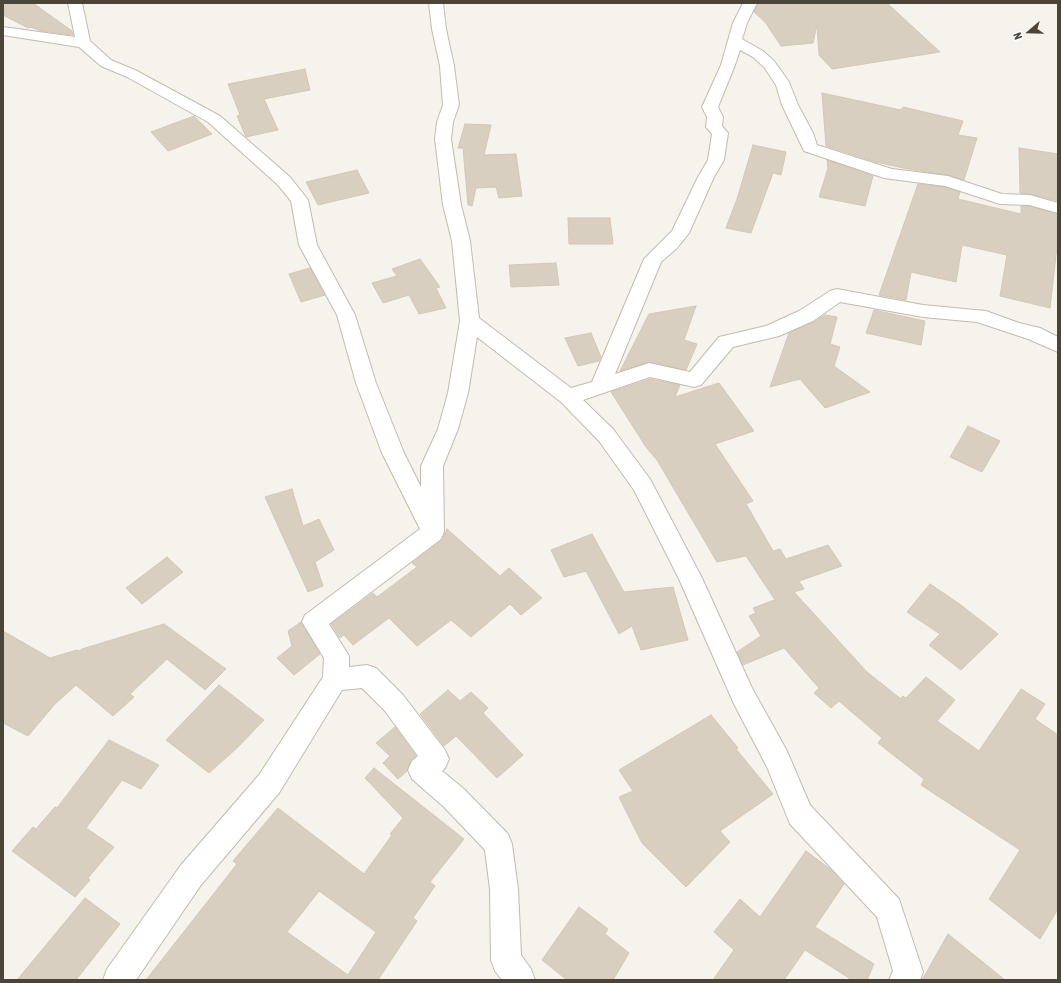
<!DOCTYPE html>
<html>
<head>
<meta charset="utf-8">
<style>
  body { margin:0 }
  #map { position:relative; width:1061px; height:983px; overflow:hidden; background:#f6f3ec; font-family:"Asap Condensed",sans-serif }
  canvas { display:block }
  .frame { position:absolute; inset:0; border:4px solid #4b4439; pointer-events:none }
  .north { position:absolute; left:1009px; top:12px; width:40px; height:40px; -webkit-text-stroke:3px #fff; paint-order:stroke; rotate:250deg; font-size:11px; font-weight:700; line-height:16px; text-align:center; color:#4b4439 }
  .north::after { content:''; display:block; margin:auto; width:14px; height:18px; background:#4b4439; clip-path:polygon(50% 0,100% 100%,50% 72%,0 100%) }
</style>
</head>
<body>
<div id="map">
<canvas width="1061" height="983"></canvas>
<div class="frame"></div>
<div class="north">N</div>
</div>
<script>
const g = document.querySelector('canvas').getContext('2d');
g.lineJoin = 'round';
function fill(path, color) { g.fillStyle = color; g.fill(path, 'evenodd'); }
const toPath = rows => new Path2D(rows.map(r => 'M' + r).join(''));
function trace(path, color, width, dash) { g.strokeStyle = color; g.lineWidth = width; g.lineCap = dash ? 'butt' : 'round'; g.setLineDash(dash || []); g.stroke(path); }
const building = toPath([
  [3,3,33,3,72,31,73,35,42,31,30,27,28,28,3,15,3,3],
  [758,3,887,3,940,52,832,69,819,55,817,25,813,43,781,46,765,22,754,12,758,3],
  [305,69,310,90,264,99,278,130,246,137,237,116,240,115,228,84,305,69],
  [822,93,901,110,903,107,963,121,958,135,977,138,964,180,948,175,908,169,876,162,826,146,822,93],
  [194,116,212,134,168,151,151,132,194,116],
  [465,124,491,125,484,155,516,154,522,196,499,198,496,187,476,188,472,206,468,205,463,148,458,148,465,124],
  [753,145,786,152,781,175,773,173,751,233,726,228,737,199,753,145],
  [1019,148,1058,154,1058,201,1030,194,1020,193,1019,148],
  [827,160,873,176,865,206,819,197,828,168,827,160],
  [357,170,369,193,318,205,306,182,357,170],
  [918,184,945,187,960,192,958,199,1021,214,1021,206,1029,206,1058,214,1058,238,1050,308,1000,296,1007,255,962,245,956,282,911,272,906,300,879,295,918,184],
  [568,218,610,218,613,244,569,244,568,218],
  [420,259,440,287,436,288,446,308,419,314,409,295,383,303,372,283,397,276,392,269,420,259],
  [556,263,559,285,511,287,509,265,556,263],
  [310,268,325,295,301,302,289,274,310,268],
  [696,306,684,340,697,344,686,370,649,362,620,371,649,314,696,306],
  [874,310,925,321,921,345,866,333,874,310],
  [825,315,837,317,830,344,840,347,834,366,870,392,825,408,800,379,770,387,789,333,814,322,825,315],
  [591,333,601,357,599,361,578,366,565,338,591,333],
  [650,379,680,385,675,397,719,383,754,431,715,444,753,501,746,504,773,551,780,549,786,559,828,545,842,566,799,581,804,589,794,592,867,672,901,699,903,696,906,698,926,677,955,700,937,721,979,751,1021,689,1045,704,1035,719,1058,735,1058,909,1040,939,989,899,1020,850,921,785,924,779,878,743,882,738,839,701,831,708,814,693,819,688,784,648,743,665,737,652,761,636,749,616,756,613,753,608,775,600,746,556,717,562,657,460,646,447,611,392,650,379],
  [968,426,1000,441,982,472,950,457,968,426],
  [292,489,303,526,319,519,334,550,315,562,323,586,308,592,265,497,292,489],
  [447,529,500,576,509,568,542,598,521,615,510,604,471,637,451,620,417,646,389,618,353,645,344,635,340,638,331,624,373,593,377,597,417,567,412,563,442,540,447,529],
  [592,534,624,592,673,587,688,640,641,650,632,626,619,634,586,571,564,577,551,550,592,534],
  [167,557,183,572,142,604,126,588,167,557],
  [930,584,961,605,998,634,961,670,929,645,940,634,907,612,930,584],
  [301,622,320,654,294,675,277,658,292,646,288,631,301,622],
  [164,624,226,669,205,690,167,659,130,694,134,697,113,716,76,685,55,704,28,736,3,723,3,631,50,658,77,650,79,651,82,649,164,624],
  [219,685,264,720,237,748,209,773,166,740,219,685],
  [448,690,460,701,471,692,488,708,483,713,523,755,497,778,456,736,444,746,420,714,448,690],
  [711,715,738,748,736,749,773,794,720,831,730,842,686,887,642,843,619,797,633,791,619,770,711,715],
  [395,727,416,756,411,760,407,771,398,779,383,763,390,756,376,743,395,727],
  [109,740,159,765,141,789,122,780,86,828,114,847,88,878,90,880,75,897,12,851,33,827,36,829,55,807,57,808,109,740],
  [374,768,464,839,430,882,435,886,413,918,417,921,378,980,146,980,237,864,233,861,278,808,364,874,392,835,390,834,403,818,365,778,374,768],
  [319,891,376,932,348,975,287,932,319,891],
  [806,851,830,869,844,884,815,927,874,964,867,980,852,980,805,950,784,980,713,980,734,950,714,932,740,899,760,917,806,851],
  [85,898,120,924,76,980,17,980,85,898],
  [579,907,608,929,605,934,629,953,613,980,567,980,542,960,579,907],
  [948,934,1005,980,922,980,948,934]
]);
fill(building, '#d8cfc1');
trace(building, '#d3c7b4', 1);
const minor = toPath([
  [68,3,82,3,90,41,111,60,137,71,220,116,290,177,305,196,308,200,317,245,355,315,376,383,404,453,421,487,421,466,438,429,448,393,460,321,452,241,443,205,435,139,437,122,443,105,440,66,432,29,429,3,443,3,446,29,454,66,459,105,453,122,451,139,461,205,470,241,479,318,571,388,592,382,644,259,672,231,698,177,708,160,712,134,706,127,707,117,702,107,721,65,733,23,743,3,757,3,747,23,742,39,763,51,774,61,789,82,798,105,813,133,817,145,892,169,948,176,1002,194,1030,195,1058,203,1058,213,1029,205,1000,204,945,186,884,178,804,151,782,105,776,85,764,67,753,57,740,50,735,65,718,107,723,117,722,126,728,133,724,160,714,177,689,233,677,248,661,262,615,374,649,363,690,372,719,337,766,326,799,311,830,291,837,289,923,305,986,311,1019,323,1040,328,1058,337,1058,352,1028,339,977,322,923,317,840,302,813,321,779,336,733,347,701,385,694,387,650,377,583,400,613,429,650,479,702,578,752,688,787,751,810,805,899,899,923,972,920,980,889,980,893,971,877,917,790,824,767,767,734,704,679,579,634,490,599,441,561,402,477,337,468,393,458,429,443,466,444,532,441,539,329,624,349,656,349,667,367,665,376,668,403,695,445,750,449,759,445,768,442,771,464,789,508,834,512,844,518,889,521,955,531,969,535,980,502,980,495,971,491,960,490,889,485,850,444,807,412,779,408,770,412,761,418,756,385,711,362,688,342,690,279,793,201,885,136,980,103,980,107,969,181,865,259,775,323,677,324,658,302,622,305,615,420,529,382,453,356,383,337,315,299,245,291,201,278,185,208,122,127,77,101,66,79,47,3,35,3,27,75,37,68,3]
]);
trace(minor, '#c2bbae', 2);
fill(minor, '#fff');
</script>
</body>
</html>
